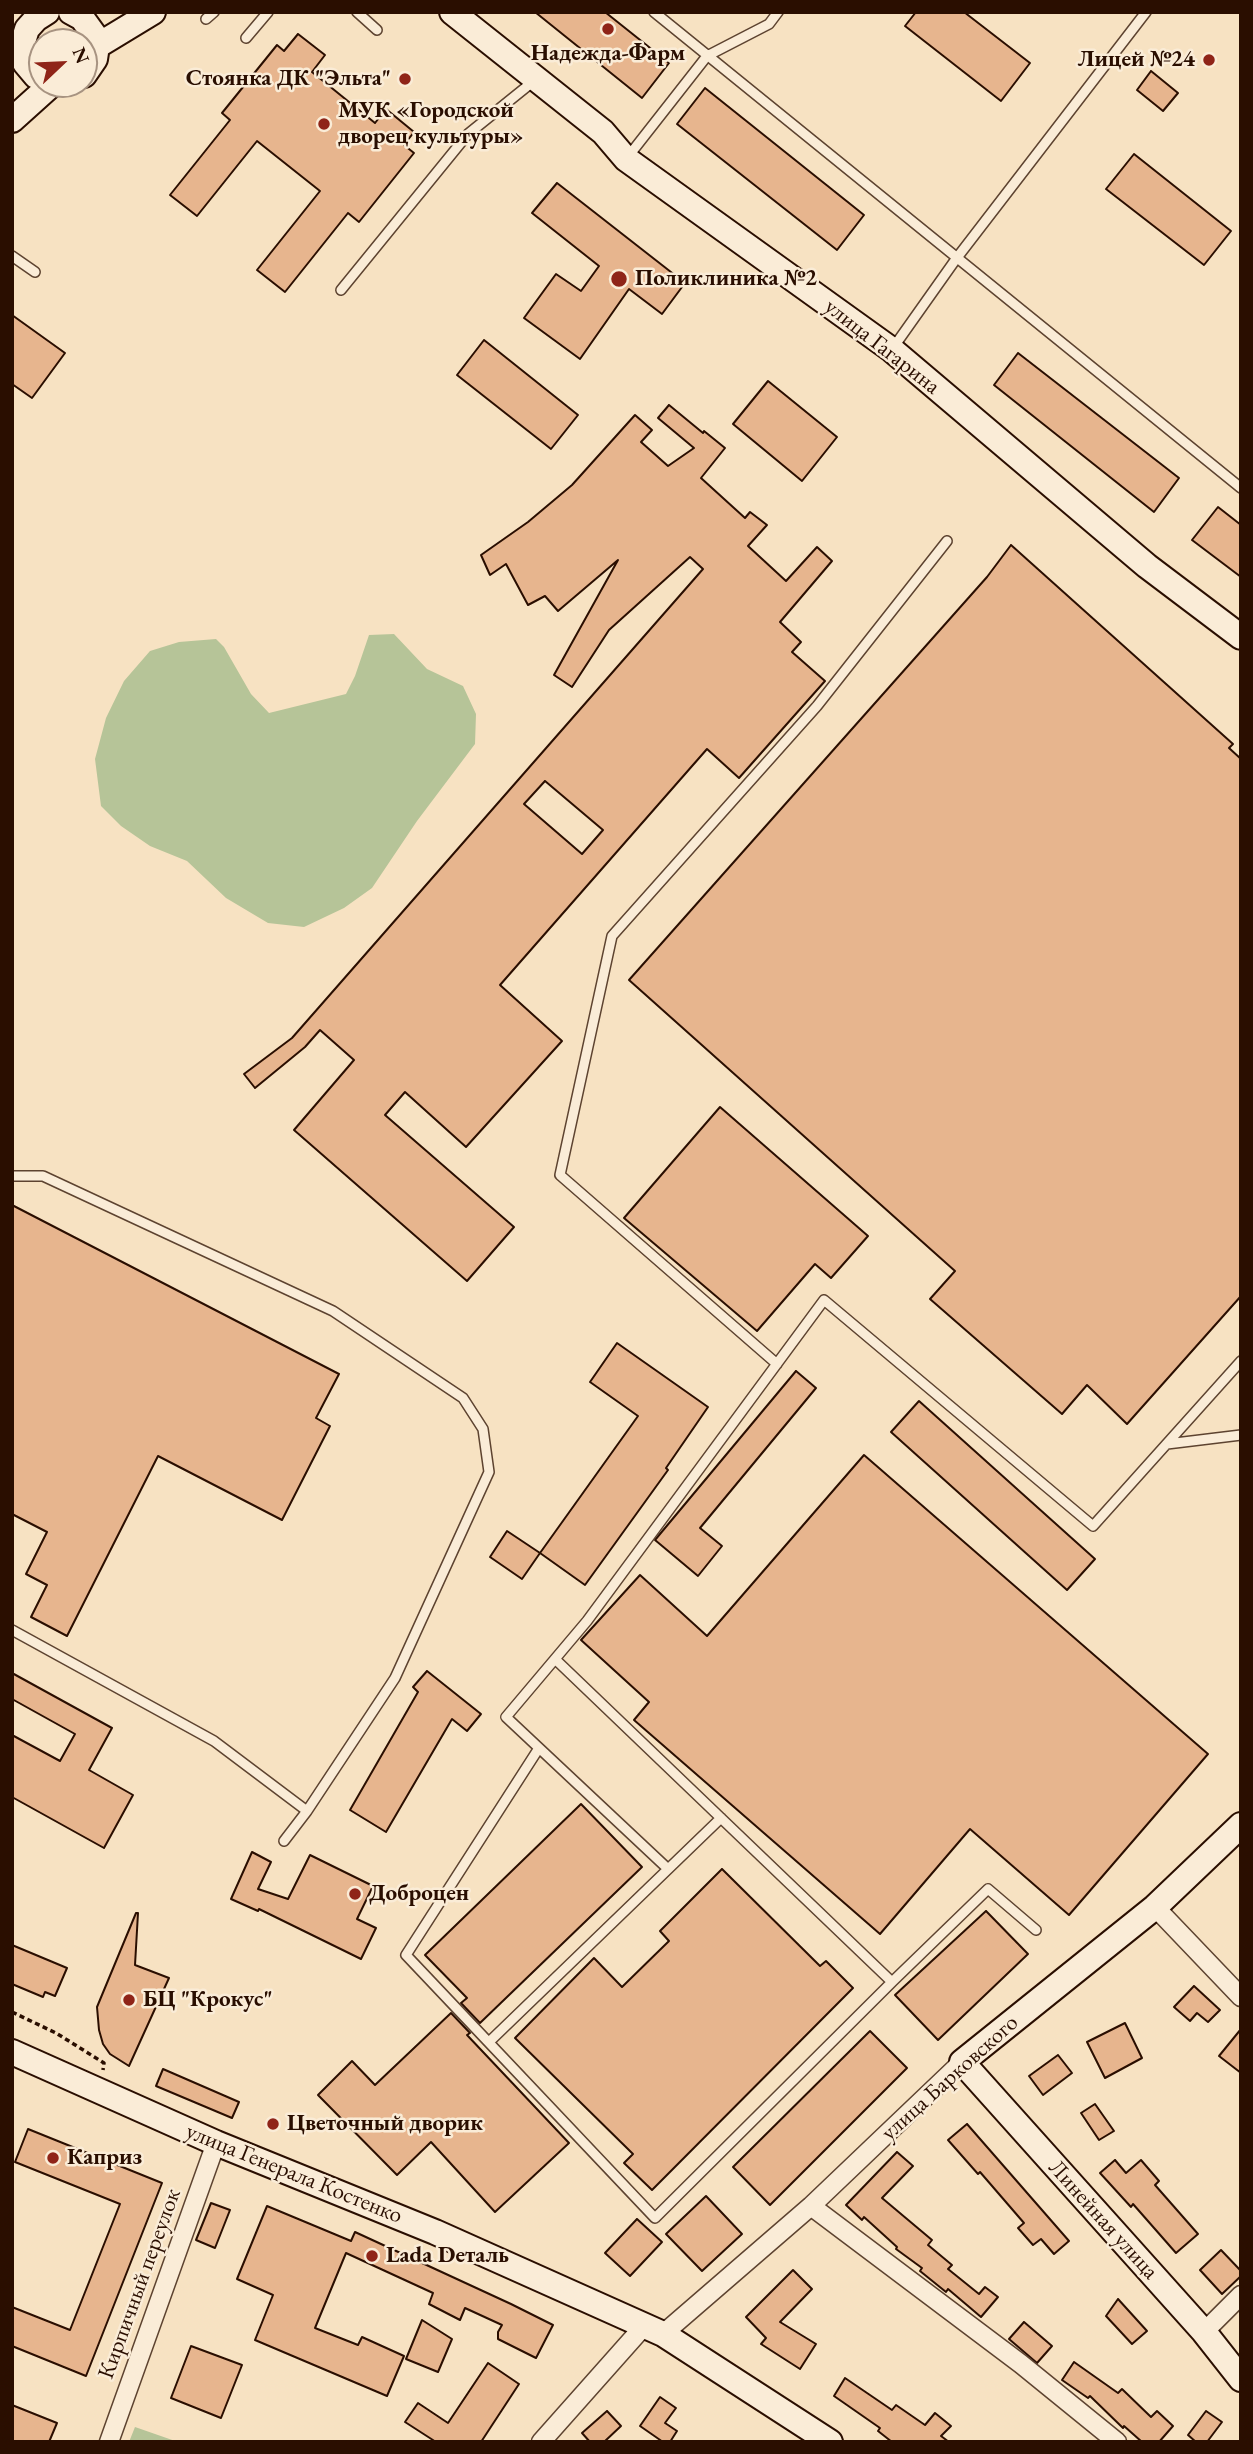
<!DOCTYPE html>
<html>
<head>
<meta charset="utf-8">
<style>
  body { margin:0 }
  #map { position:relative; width:1253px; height:2454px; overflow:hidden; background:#f7e2c2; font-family:"EB Garamond",serif }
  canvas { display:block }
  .frame { position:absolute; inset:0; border:14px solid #2a0e00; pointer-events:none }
  .north { position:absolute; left:28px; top:28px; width:70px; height:70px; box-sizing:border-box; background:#faecd7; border:2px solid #a79381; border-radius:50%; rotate:67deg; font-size:19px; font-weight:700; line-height:28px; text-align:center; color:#2a0e00 }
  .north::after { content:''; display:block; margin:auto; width:24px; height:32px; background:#8f2418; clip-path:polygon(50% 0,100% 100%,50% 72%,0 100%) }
</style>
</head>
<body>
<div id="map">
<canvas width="1253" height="2454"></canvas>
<div class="frame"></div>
<div class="north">N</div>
</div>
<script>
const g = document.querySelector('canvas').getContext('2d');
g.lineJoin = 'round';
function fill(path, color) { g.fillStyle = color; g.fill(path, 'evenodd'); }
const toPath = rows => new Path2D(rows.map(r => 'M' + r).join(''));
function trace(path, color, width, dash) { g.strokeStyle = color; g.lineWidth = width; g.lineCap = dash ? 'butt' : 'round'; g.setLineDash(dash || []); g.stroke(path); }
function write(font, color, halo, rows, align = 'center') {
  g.font = font + ' "EB Garamond",serif'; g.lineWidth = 5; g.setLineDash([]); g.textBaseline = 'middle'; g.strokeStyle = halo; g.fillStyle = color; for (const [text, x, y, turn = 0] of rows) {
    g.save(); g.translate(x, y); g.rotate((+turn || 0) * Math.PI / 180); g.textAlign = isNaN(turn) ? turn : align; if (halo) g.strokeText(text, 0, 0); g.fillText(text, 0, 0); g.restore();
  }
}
fill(toPath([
  [394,634,427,669,463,686,476,714,475,744,417,821,372,888,344,908,304,927,268,923,226,898,187,861,150,846,121,826,101,806,95,759,106,718,124,681,150,651,179,642,216,639,224,647,251,694,269,713,346,694,355,676,369,635],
  [135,2427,178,2442,129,2442]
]), '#b6c498');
const building = toPath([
  [535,12,605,12,669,63,642,98,535,12],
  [916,12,964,12,1030,63,1001,101,905,26,916,12],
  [298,34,325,55,312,72,375,123,386,109,414,132,404,145,414,153,359,222,348,213,285,292,257,270,320,191,257,141,197,216,170,195,230,120,222,113,277,45,284,51,298,34],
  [1151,71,1178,93,1163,111,1137,90,1151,71],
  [705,88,864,215,837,250,677,124,705,88],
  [1134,154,1231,231,1204,265,1106,189,1134,154],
  [557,183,685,283,662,314,629,289,580,359,524,318,556,274,581,291,599,266,532,213,557,183],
  [12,315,65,353,32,398,12,384,12,315],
  [484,340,578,415,551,449,457,375,484,340],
  [1018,353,1179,478,1154,512,994,385,1018,353],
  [768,381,837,437,802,481,733,424,768,381],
  [669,405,703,433,704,431,725,448,701,478,745,518,750,512,767,525,748,546,786,581,817,547,832,561,780,622,801,642,792,652,825,681,739,778,707,749,500,985,562,1041,466,1147,405,1092,385,1115,514,1227,467,1281,294,1130,354,1060,320,1030,305,1047,255,1088,244,1074,292,1038,703,569,690,557,609,630,572,687,554,675,618,560,558,611,545,596,528,605,506,564,490,575,481,555,528,522,572,485,635,415,652,430,641,442,668,466,694,448,658,418,669,405],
  [545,781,603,830,582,854,524,804,545,781],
  [1218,507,1241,525,1241,577,1192,540,1218,507],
  [1011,545,1233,744,1229,748,1241,759,1241,1296,1127,1424,1087,1385,1062,1414,930,1299,955,1271,629,980,987,577,1011,545],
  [720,1107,868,1236,831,1278,815,1264,757,1331,624,1218,720,1107],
  [12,1205,339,1374,316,1418,330,1426,282,1520,158,1456,67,1636,31,1617,47,1585,26,1574,47,1532,12,1514,12,1205],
  [617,1343,708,1407,666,1468,668,1470,585,1585,540,1553,638,1416,590,1382,617,1343],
  [796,1371,816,1388,700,1528,722,1546,698,1576,655,1540,796,1371],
  [919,1401,1095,1559,1067,1590,891,1432,919,1401],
  [864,1455,1208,1754,1069,1915,970,1829,880,1934,634,1720,649,1702,581,1640,640,1575,707,1636,864,1455],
  [507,1531,540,1553,522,1579,490,1557,507,1531],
  [427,1671,481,1714,467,1731,452,1719,386,1832,350,1810,418,1692,413,1687,427,1671],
  [12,1673,112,1728,89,1770,133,1795,104,1848,12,1797,12,1735,60,1761,75,1734,12,1699,12,1673],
  [581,1804,642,1867,480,2023,461,2003,467,1998,425,1955,581,1804],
  [252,1852,271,1862,258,1889,288,1899,310,1855,373,1886,357,1919,376,1928,361,1959,259,1909,258,1911,231,1899,252,1852],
  [722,1869,820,1966,826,1961,853,1988,652,2190,624,2163,633,2154,515,2038,594,1958,622,1987,669,1941,660,1931,722,1869],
  [986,1911,1028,1954,938,2040,895,1995,986,1911],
  [136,1913,138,1913,135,1965,169,1978,129,2066,110,2054,103,2044,99,2030,97,2007,136,1913],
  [12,1945,67,1968,55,1996,45,1992,43,1997,12,1984,12,1945],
  [1194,1986,1220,2010,1208,2022,1197,2013,1190,2021,1174,2007,1194,1986],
  [451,2013,470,2033,467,2035,569,2143,495,2212,431,2142,397,2175,318,2095,352,2061,375,2085,451,2013],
  [1125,2023,1142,2058,1105,2078,1087,2042,1125,2023],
  [1241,2029,1241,2073,1219,2056,1241,2029],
  [870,2031,907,2068,770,2205,733,2167,870,2031],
  [1058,2055,1072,2073,1043,2095,1029,2076,1058,2055],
  [163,2069,239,2102,232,2118,156,2086,163,2069],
  [1095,2104,1114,2131,1099,2140,1081,2113,1095,2104],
  [967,2124,1069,2241,1054,2254,1041,2239,1033,2245,1018,2228,1024,2223,980,2172,978,2174,948,2140,967,2124],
  [28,2129,162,2183,86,2376,12,2346,12,2307,70,2330,120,2204,15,2162,28,2129],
  [897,2152,913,2166,882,2198,932,2240,928,2245,952,2265,948,2269,979,2294,985,2287,998,2297,981,2317,948,2289,946,2292,920,2271,922,2268,896,2249,897,2247,864,2217,862,2220,846,2205,897,2152],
  [1115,2160,1126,2173,1141,2160,1159,2181,1155,2185,1198,2234,1176,2253,1133,2204,1131,2207,1100,2173,1115,2160],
  [706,2196,742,2234,702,2271,666,2234,706,2196],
  [211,2203,230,2210,215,2248,196,2240,211,2203],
  [267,2206,351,2241,355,2232,511,2304,553,2325,536,2358,498,2339,498,2332,502,2325,465,2308,460,2320,429,2304,433,2293,346,2253,315,2328,358,2345,362,2337,404,2356,387,2396,255,2340,273,2295,237,2279,267,2206],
  [637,2219,662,2242,630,2276,605,2253,637,2219],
  [1221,2250,1241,2271,1241,2276,1222,2294,1200,2270,1221,2250],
  [793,2270,812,2289,780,2322,816,2344,800,2369,761,2344,766,2338,746,2317,793,2270],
  [1118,2299,1147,2331,1132,2344,1106,2316,1118,2299],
  [422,2320,452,2339,438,2372,406,2359,422,2320],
  [1024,2322,1052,2346,1037,2363,1009,2339,1024,2322],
  [191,2346,242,2365,221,2418,171,2398,191,2346],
  [1074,2362,1118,2393,1122,2389,1151,2417,1157,2411,1173,2426,1159,2442,1142,2442,1124,2426,1123,2428,1090,2396,1088,2398,1062,2380,1074,2362],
  [488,2363,519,2384,481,2442,436,2442,405,2422,418,2403,448,2423,488,2363],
  [845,2378,892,2410,896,2405,925,2425,935,2413,951,2426,941,2436,949,2442,892,2442,878,2431,880,2428,834,2396,845,2378],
  [660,2397,676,2408,665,2423,677,2431,670,2442,663,2442,640,2426,660,2397],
  [12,2405,57,2423,49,2442,12,2442,12,2405],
  [607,2411,621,2426,604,2442,590,2442,582,2433,607,2411],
  [1206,2411,1222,2422,1207,2442,1196,2442,1188,2435,1206,2411]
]);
fill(building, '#e7b58e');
trace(building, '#2a0e00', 2);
const lane = toPath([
  [357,12,377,30],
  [654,12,1241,488],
  [206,19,214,12],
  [246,38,268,12],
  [627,158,707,56,769,24,778,12],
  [12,256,35,272],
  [341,290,468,134,535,80],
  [893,348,956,259,1146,12],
  [12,1176,43,1176,333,1311,463,1398,483,1429,489,1472,395,1678,307,1811,284,1841],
  [777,1364,560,1175,612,936,817,706,947,541],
  [1167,1444,1241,1435],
  [12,1630,214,1741,307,1811],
  [555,1659,892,1982,988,1889,1036,1930],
  [539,1748,406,1955,655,2218,892,1982],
  [667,1868,506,1717,587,1621,824,1300,1093,1526,1241,1361],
  [489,2042,721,1818]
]);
const street = toPath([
  [1155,1907,1241,1997],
  [811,2206,1021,2364,1117,2442],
  [1204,2332,1241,2295],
  [663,2334,811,2206,962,2062],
  [109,2442,216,2143],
  [541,2442,644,2326]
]);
const secondary = toPath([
  [71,12,82,18,95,36,97,46,95,59,84,75],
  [452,12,603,132,626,159,892,350,1147,566,1241,637],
  [97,46,153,12],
  [42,79,36,76,25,63,22,45,27,29,36,19,47,12],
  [12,120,52,84],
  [1241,1825,1155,1907,962,2062,1204,2332,1241,2379],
  [12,2052,216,2143,435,2232,663,2334,830,2442]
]);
trace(lane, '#5d4330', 12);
trace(street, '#5d4330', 21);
trace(secondary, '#2a0e00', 28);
trace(toPath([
  [12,2012,56,2033,104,2063,103,2070]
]), '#2a0e00', 3.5, [5, 3.5]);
trace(lane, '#faecd7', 9);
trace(street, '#faecd7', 18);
trace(secondary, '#faecd7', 24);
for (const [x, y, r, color] of [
  [608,29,7,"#8f2418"],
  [1209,60,7,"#8f2418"],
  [405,79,7,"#8f2418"],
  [324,124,7,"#8f2418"],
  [619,279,9,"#8f2418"],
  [355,1894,7,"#8f2418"],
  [129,2000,7,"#8f2418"],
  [273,2124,7,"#8f2418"],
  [53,2158,7,"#8f2418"],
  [372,2256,7,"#8f2418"]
]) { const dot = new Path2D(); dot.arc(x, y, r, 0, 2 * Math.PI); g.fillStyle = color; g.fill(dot); trace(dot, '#faecd7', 2.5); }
write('bold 23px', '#2a0e00', '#faecd7', [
  ["Надежда-Фарм",608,54,"center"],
  ["Лицей №24",1195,60,"right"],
  ["Стоянка ДК \"Эльта\"",391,79,"right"],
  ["МУК «Городской",338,111],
  ["дворец культуры»",338,137],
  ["Поликлиника №2",635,279],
  ["Доброцен",369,1894],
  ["БЦ \"Крокус\"",143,2000],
  ["Цветочный дворик",287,2124],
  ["Каприз",67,2158],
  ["Lada Dеталь",386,2256]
], 'left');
write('23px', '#2a0e00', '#faecd7', [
  ["улица Гагарина",882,347,38],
  ["улица Барковского",950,2078,-42],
  ["улица Генерала Костенко",294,2174,22],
  ["Линейная улица",1103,2220,48],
  ["Кирпичный переулок",140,2284,-70]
]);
</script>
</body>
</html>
